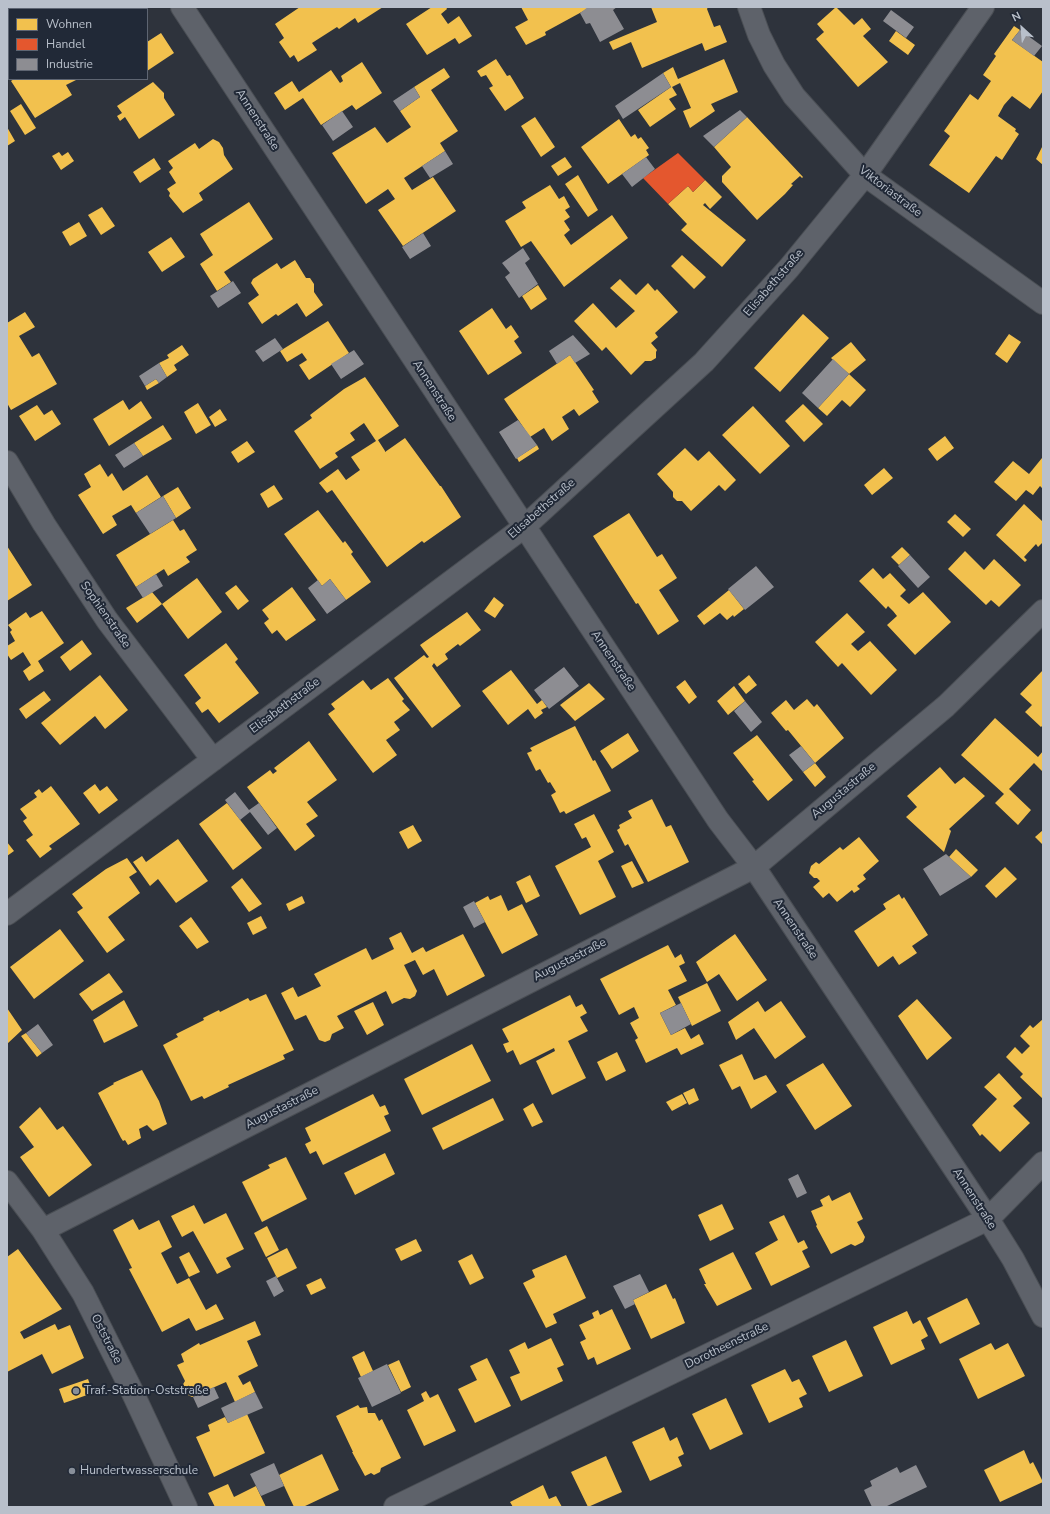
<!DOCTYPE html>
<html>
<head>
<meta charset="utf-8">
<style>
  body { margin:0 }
  #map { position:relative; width:1050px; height:1514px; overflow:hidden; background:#2e333c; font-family:"Nunito Sans",sans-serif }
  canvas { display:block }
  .frame { position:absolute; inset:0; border:8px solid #b9c0cb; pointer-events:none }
  .legend { position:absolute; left:8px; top:8px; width:140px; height:72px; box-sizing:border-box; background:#212937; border:1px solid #5e6572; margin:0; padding:5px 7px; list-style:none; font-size:12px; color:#b9c0cb }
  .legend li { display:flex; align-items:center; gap:8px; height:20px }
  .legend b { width:20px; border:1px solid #5e6572 }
  .north { position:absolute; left:1002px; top:8px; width:40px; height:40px; -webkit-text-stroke:3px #212937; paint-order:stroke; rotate:334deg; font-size:11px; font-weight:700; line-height:16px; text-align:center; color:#b9c0cb }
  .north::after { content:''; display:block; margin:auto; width:14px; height:18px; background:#b9c0cb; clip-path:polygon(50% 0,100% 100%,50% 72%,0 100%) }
</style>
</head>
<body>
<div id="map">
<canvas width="1050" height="1514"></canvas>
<div class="frame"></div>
<ul class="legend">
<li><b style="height:11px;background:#f2c14e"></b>Wohnen</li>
<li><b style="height:11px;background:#e4572e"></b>Handel</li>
<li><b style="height:11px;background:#8d8d92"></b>Industrie</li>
</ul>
<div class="north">N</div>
</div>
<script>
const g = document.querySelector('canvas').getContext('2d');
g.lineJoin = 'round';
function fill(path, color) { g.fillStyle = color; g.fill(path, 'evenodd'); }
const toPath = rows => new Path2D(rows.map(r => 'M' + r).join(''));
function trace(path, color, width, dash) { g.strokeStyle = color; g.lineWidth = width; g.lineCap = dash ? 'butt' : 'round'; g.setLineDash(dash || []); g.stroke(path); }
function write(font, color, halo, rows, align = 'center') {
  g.font = font + ' "Nunito Sans",sans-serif'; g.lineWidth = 4; g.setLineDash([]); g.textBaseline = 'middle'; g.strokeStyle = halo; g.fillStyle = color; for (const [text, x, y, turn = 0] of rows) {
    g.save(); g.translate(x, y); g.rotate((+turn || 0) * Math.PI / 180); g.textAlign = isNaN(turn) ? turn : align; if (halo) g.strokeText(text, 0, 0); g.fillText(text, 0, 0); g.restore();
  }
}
fill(toPath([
  [118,7,145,7,146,9,115,9],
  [300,7,383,7,358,23,355,18,339,29,337,27,312,43,317,50,298,62,294,55,290,58,279,42,284,38,275,24],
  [432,7,446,7,447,9,441,14,448,24,459,16,472,36,459,44,455,38,427,55,406,24],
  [521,7,588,7,589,8,545,32,546,35,526,45,515,27,528,20],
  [651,7,708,7,707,9,714,27,720,25,727,42,705,51,702,43,642,68,631,42,613,50,609,42,657,22],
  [836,7,854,25,862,18,871,29,863,36,888,62,858,87,816,39,824,32,817,24],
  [1014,26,1020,30,1012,40,1043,62,1043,91,1030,109,1012,96,1004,105,998,116,1016,129,1015,131,1019,134,1002,160,996,156,969,193,929,165,950,136,944,131,970,94,978,100,991,81,983,75,996,56,994,54],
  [896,31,915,45,908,55,889,41],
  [161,33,174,53,147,71,147,42],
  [496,59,507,76,510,75,524,98,505,111,489,88,493,86,486,75,481,77,477,71],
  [724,59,738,92,711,104,715,111,690,128,683,111,691,108,680,83,672,87,677,95,669,99,676,109,650,127,638,110,671,87,663,73,673,67,678,79],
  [362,62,382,93,356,110,352,105,321,125,303,98,285,110,274,93,292,81,299,92,331,70,340,83,343,81,341,76],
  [444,68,450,77,431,90,458,131,440,143,445,151,404,178,412,190,433,177,456,211,403,246,378,210,395,199,388,189,366,204,332,153,375,127,387,143,411,127,400,111,420,97,414,87],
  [14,79,78,79,66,85,72,95,35,118,11,81],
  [153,82,164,93,164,98,175,115,139,139,125,117,120,121,117,116,122,113,117,106],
  [21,104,36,128,25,135,10,111],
  [535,117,555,147,541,157,521,126],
  [747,117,803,177,802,178,800,176,791,184,793,185,785,194,757,220,722,182,722,176,731,167,714,147],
  [619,119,631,137,635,134,638,139,641,137,649,148,646,150,649,155,608,184,581,147],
  [7,127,15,141,7,146],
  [213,139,219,142,223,148,224,155,233,169,199,193,203,200,183,213,169,196,170,193,167,189,176,183,169,172,173,168,168,161,195,143,199,149],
  [1043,145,1043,165,1036,159],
  [59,152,62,156,68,152,74,161,61,170,52,156],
  [565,157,572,167,558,176,551,166],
  [154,158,161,169,140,183,133,172],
  [578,175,598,210,588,217,565,184],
  [705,180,722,197,710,209,705,203,703,205,746,240,722,267,681,230,687,224,668,204,688,186,693,192],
  [550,185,559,199,564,196,570,207,565,210,570,217,564,221,570,230,564,235,571,245,612,215,628,238,564,287,531,241,521,247,505,221,526,208,522,202],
  [249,202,273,239,224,272,231,282,217,291,200,264,213,255,200,234],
  [102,207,115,226,101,235,88,215],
  [79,222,87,236,70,246,62,232],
  [171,237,185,257,162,272,148,252],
  [682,255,706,277,694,289,671,266],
  [295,260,306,278,310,278,314,284,314,292,323,305,306,317,297,303,278,316,276,314,262,324,248,303,259,295,251,283,253,279,277,263,281,269],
  [620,279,636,295,648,283,655,291,657,289,678,312,655,333,658,337,651,343,657,350,656,352,656,358,651,361,645,361,631,375,606,347,602,351,574,321,593,303,616,328,635,311,610,288],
  [538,285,547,299,531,310,522,296],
  [492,308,506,329,511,325,519,337,514,341,522,353,488,375,459,331],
  [25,312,35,327,19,336,32,357,39,353,57,384,11,410,7,403,7,323],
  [803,314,829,338,780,392,754,368],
  [328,321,349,353,309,380,299,365,307,360,302,353,287,362,280,351],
  [1009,334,1021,342,1007,363,995,354],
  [851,342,866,360,849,374,831,358],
  [182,345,189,355,174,365,177,370,167,377,159,363,169,358,167,355],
  [570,355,594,390,592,391,599,402,579,416,574,409,562,417,569,429,552,441,544,428,530,437,504,399],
  [849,374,866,390,850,407,842,400,827,416,818,408],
  [365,377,399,426,378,440,385,451,385,452,405,438,440,486,441,486,461,517,424,543,422,541,387,567,332,490,327,493,319,483,338,469,346,480,360,470,351,457,376,441,364,423,350,433,355,440,335,453,338,457,320,469,294,431,312,418,310,415,344,389],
  [156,379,159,383,147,390,145,386],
  [123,400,129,410,141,401,152,418,109,446,93,419],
  [198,403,211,425,196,434,184,412],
  [803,404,823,424,804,442,785,421],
  [37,405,44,415,52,410,61,424,35,441,19,416],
  [753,406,790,446,760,474,722,435],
  [220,409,227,420,215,427,209,417],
  [163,425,172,439,143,456,134,443],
  [945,436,954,448,937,461,928,449],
  [247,441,255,452,238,463,231,452],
  [537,445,539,449,519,462,517,458],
  [685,448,698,461,709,451,736,480,725,491,719,485,691,511,682,501,677,501,673,497,673,492,657,474],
  [1042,458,1043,459,1043,489,1040,486,1033,495,1026,490,1016,501,994,482,1013,461,1029,474],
  [100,464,108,477,112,473,123,491,147,475,161,497,136,513,131,505,112,516,117,525,103,534,78,495,91,487,84,474],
  [884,468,893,478,872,495,864,485],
  [274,485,283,499,268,508,260,494],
  [178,487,191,508,176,518,163,496],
  [1024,504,1043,522,1043,542,1038,547,1036,544,1024,557,1027,560,1025,562,996,535],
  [318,510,343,543,345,541,353,552,351,554,371,582,346,600,330,579,322,586,284,534],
  [629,513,657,557,662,554,677,578,659,590,679,621,658,635,638,603,636,604,593,536],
  [955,514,971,529,963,537,947,522],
  [173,520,180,531,184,529,197,550,186,557,190,562,168,576,164,569,136,587,116,555],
  [7,546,32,585,7,601],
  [902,547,910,555,899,565,891,557],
  [965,551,984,570,994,559,1021,585,999,607,991,600,986,605,948,569],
  [873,568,883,579,890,573,906,590,900,596,909,604,923,592,951,622,915,655,887,625,897,616,893,611,888,606,886,609,859,581],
  [197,578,222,612,188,639,162,604,137,623,126,608,152,592,162,604],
  [236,585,249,601,238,610,225,593],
  [292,587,316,620,286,641,277,630,272,634,264,623,269,619,262,610],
  [729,590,744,609,734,617,733,615,727,620,720,613,704,625,697,616],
  [494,597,504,605,495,618,484,611],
  [42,611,64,643,38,661,44,671,29,681,23,671,31,665,23,652,11,660,7,654,7,646,15,641,10,632,12,630,8,625,26,612,30,618],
  [467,612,481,630,460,646,458,644,445,654,448,659,437,667,434,663,432,666,461,706,432,728,394,678,424,655,427,658,429,657,420,645],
  [847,613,865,632,851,644,858,651,870,641,897,670,871,695,842,663,838,667,815,642],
  [82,640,92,654,70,671,60,657],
  [226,643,238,659,235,662,259,693,219,723,208,709,202,713,195,703,201,698,184,675],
  [511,670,537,704,542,700,547,707,541,710,543,713,535,719,528,709,508,725,482,691],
  [1043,670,1043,725,1041,727,1025,712,1032,705,1020,694],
  [100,675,128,710,105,729,95,716,60,745,41,723],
  [749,675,757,685,746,694,738,684],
  [388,678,404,699,402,701,410,710,394,722,400,730,386,740,397,755,373,773,328,714,335,709,331,704,363,680,371,690],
  [685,680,697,697,689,704,676,687],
  [589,683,605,699,575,721,560,705],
  [734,686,745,701,728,715,717,701],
  [44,691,51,700,26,719,19,709],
  [807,699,814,707,817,704,844,738,815,763,826,777,815,787,803,772,815,763,788,730,786,731,771,713,786,700,794,710],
  [995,718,1038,757,1043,751,1043,772,1034,763,1009,789,1031,810,1018,825,995,803,1004,794,961,755],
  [575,726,593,761,595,760,611,791,566,814,564,811,560,813,551,795,556,792,550,782,548,783,540,769,536,771,527,753,532,751,530,748],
  [628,733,639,751,612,769,600,751],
  [757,735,793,780,768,801,752,781,754,780,733,753],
  [309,741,337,780,307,802,318,816,306,824,315,836,295,851,247,787,270,770,273,774,277,771,274,768],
  [940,767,955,784,964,777,985,796,949,829,951,831,944,852,906,817,917,807,907,796],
  [95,784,100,791,107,786,118,800,99,814,83,793],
  [51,786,80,824,49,846,52,849,40,858,26,840,33,835,23,821,27,818,20,809,37,797,34,793,39,789,42,793],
  [652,799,666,827,671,825,689,862,648,882,628,844,625,846,617,830,620,828,619,825,632,818,628,811],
  [227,803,262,848,233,870,199,824],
  [594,814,614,852,598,861,616,897,580,915,555,866,591,847,586,837,582,839,574,824],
  [413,825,422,841,408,849,399,832],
  [1043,830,1043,845,1035,837],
  [859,837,879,861,863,875,866,879,857,886,860,889,854,893,852,890,837,902,829,893,823,898,813,887,820,881,817,878,814,878,809,873,811,866,816,862,819,864,840,847,843,850],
  [178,839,208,881,176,903,158,879,150,886,133,862,142,856,146,862],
  [7,842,14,851,7,856],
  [956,849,978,870,971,877,949,857],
  [127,858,137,872,129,877,140,893,108,917,125,940,107,953,77,912,83,908,72,894,106,869],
  [632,861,644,883,632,888,621,866],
  [1005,867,1017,879,996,898,985,886],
  [530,875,540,896,526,903,516,882],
  [242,878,262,904,249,912,231,887],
  [899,894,902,899,904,897,928,935,912,946,917,953,899,965,893,956,878,967,854,931,886,909,883,904],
  [501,895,508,911,522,904,538,935,502,954,475,903,488,896,490,900],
  [302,896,305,903,289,911,286,904],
  [261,916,267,928,253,935,247,923],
  [191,917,209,942,197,949,179,926],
  [60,929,84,961,34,999,10,967],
  [401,932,412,953,423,947,426,952,463,934,485,976,447,996,434,969,423,975,415,960,404,965,417,991,415,996,410,999,404,998,392,1004,386,991,337,1016,344,1028,332,1034,330,1040,325,1042,319,1040,306,1015,295,1020,281,993,293,987,298,997,321,986,314,974,366,948,372,960,394,949,389,938],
  [735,934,767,980,737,1001,719,974,707,982,696,962],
  [668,945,675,958,681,954,685,963,679,966,687,981,668,990,676,1005,660,1013,671,1035,685,1028,691,1039,699,1034,704,1044,681,1055,677,1048,646,1063,635,1040,638,1038,630,1023,639,1018,634,1007,619,1015,600,979],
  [109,973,123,992,92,1011,79,994],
  [707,983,721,1011,692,1026,678,997],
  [266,994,294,1050,283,1055,285,1059,228,1085,229,1087,204,1099,202,1096,191,1101,163,1045,178,1037,176,1034,204,1020,203,1018,219,1010,220,1012,248,998,250,1001],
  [570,995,576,1007,582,1004,587,1013,580,1017,588,1031,568,1041,586,1078,552,1095,536,1061,555,1051,554,1048,520,1065,513,1050,507,1053,503,1044,509,1042,502,1029],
  [917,999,952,1038,927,1060,898,1016],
  [124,1000,138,1026,104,1043,93,1020],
  [758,1001,765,1012,781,1001,806,1037,775,1059,754,1028,736,1040,728,1022],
  [373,1002,384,1025,367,1035,354,1011],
  [7,1008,22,1030,7,1044],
  [1043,1019,1043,1099,1020,1077,1023,1074,1006,1057,1015,1047,1022,1054,1030,1046,1020,1036,1030,1025,1033,1028],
  [26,1033,42,1053,37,1057,21,1036],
  [472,1044,491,1081,422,1115,404,1079],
  [617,1052,626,1071,606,1081,597,1062],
  [742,1054,754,1080,766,1075,777,1092,751,1109,740,1086,732,1090,719,1065],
  [823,1063,852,1106,815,1130,786,1085],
  [142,1070,159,1101,167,1124,153,1131,147,1125,139,1129,141,1138,128,1145,125,1140,123,1141,121,1138,98,1093,114,1084,113,1083],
  [999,1073,1022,1098,1013,1106,1030,1123,1000,1152,982,1134,980,1136,972,1125,997,1099,984,1087],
  [694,1088,699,1100,689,1105,683,1093],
  [373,1094,380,1107,385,1105,389,1114,384,1116,391,1131,323,1165,316,1151,310,1154,305,1144,311,1141,305,1128],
  [682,1094,687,1103,672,1111,666,1102],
  [493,1098,504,1120,443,1150,432,1128],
  [533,1103,543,1122,532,1127,523,1109],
  [40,1107,57,1130,63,1126,92,1165,49,1197,20,1157,34,1147,19,1127],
  [385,1153,395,1174,355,1195,344,1173],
  [286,1157,307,1199,262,1222,242,1182,270,1168,268,1165],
  [850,1192,863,1219,857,1222,865,1237,863,1242,855,1246,851,1244,831,1254,816,1226,817,1225,811,1211,823,1206,820,1200,829,1195,832,1201],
  [722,1204,734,1229,710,1241,698,1215],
  [194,1205,204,1224,226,1213,244,1249,226,1258,231,1267,217,1274,193,1231,182,1237,171,1216],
  [784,1215,798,1243,804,1240,808,1248,802,1251,810,1267,771,1286,755,1253,778,1240,769,1222],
  [133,1219,139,1230,159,1220,172,1247,161,1253,177,1284,189,1278,206,1310,216,1304,224,1319,196,1331,189,1318,162,1332,129,1269,132,1268,113,1230],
  [267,1226,279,1250,266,1257,254,1233],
  [416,1239,422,1251,401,1261,395,1249],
  [287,1248,297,1268,277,1278,267,1258],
  [18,1249,62,1309,20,1332,24,1339,55,1324,58,1330,70,1325,84,1358,52,1374,42,1354,7,1372,7,1257],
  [189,1252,200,1272,189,1277,179,1257],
  [733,1252,752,1289,717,1306,704,1284,706,1284,699,1269],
  [472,1254,484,1278,470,1285,458,1261],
  [566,1255,586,1298,553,1314,557,1323,546,1328,523,1283,535,1277,532,1270],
  [321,1278,326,1288,311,1295,306,1285],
  [666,1284,673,1299,675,1298,685,1323,651,1339,633,1300],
  [967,1298,980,1324,940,1344,927,1318],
  [612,1309,631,1349,597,1365,594,1357,588,1360,580,1342,586,1339,579,1325,594,1318,592,1313,598,1310,600,1315],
  [907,1311,913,1324,920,1320,928,1336,921,1340,925,1349,891,1365,873,1327],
  [255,1321,261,1335,247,1341,258,1366,238,1376,243,1385,250,1381,255,1392,235,1402,226,1382,192,1397,186,1394,182,1386,185,1381,177,1365,184,1362,181,1354,199,1343,200,1345],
  [551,1338,564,1365,557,1368,563,1381,521,1401,510,1377,520,1373,509,1350,525,1342,528,1349],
  [846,1340,863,1376,829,1392,812,1356],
  [991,1343,995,1350,1008,1343,1025,1376,978,1399,959,1359],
  [364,1351,373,1371,361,1377,352,1357],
  [487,1358,511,1406,475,1423,458,1389,477,1380,470,1366],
  [399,1360,411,1387,401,1392,388,1365],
  [785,1369,792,1382,799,1379,807,1394,799,1398,803,1407,769,1423,751,1385],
  [88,1379,93,1393,64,1403,59,1389],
  [426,1391,430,1398,438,1394,456,1431,424,1446,407,1410,424,1401,421,1394],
  [726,1398,743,1434,710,1450,692,1414],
  [358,1405,360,1408,367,1407,368,1413,375,1413,379,1421,382,1419,401,1458,381,1468,380,1472,374,1475,371,1473,365,1476,352,1452,353,1452,336,1416],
  [247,1414,265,1453,214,1477,196,1437,210,1431,208,1425,225,1417,228,1423],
  [664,1427,670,1441,677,1437,684,1454,678,1457,682,1466,650,1481,632,1442],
  [1024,1450,1030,1464,1033,1462,1043,1482,1000,1502,984,1470],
  [322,1454,339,1490,303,1507,294,1507,279,1475],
  [606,1456,622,1492,588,1507,571,1472],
  [228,1484,234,1497,256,1486,266,1507,215,1507,208,1493],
  [543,1485,549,1499,556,1496,562,1507,513,1507,510,1502]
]), '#f2c14e');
fill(toPath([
  [678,153,705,180,693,192,688,186,668,204,643,178]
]), '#e4572e');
fill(toPath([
  [588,7,617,7,613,10,624,29,600,42,590,23,586,24,580,13],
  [891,10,914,27,906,38,883,21],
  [1020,30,1042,46,1034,56,1012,40],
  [663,73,671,87,623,119,615,106],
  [414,87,420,97,400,111,393,101],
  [740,110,747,117,714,147,703,136],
  [342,111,353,127,333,141,322,125],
  [445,151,453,164,430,178,422,166],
  [646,157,655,169,632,187,622,174],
  [423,233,431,246,410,259,402,247],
  [523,248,530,259,525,263,538,284,519,298,505,277,510,273,502,263],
  [233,281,241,293,218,308,210,296],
  [573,335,590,354,575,363,570,355,557,364,549,351],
  [275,338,283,349,263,362,255,351],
  [354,350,364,364,341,379,331,364],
  [833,359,849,374,818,408,802,393],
  [159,363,167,377,159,383,156,379,145,386,139,376],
  [518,420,537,445,516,459,499,432],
  [134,443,143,456,124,468,115,455],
  [163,496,176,518,150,534,136,513],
  [910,555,930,577,918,588,898,566],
  [756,566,774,587,745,610,728,589],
  [156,574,163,586,143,598,136,587],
  [330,579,346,600,327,614,308,588,318,580,322,586],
  [564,667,579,686,549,709,534,690],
  [745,701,762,722,751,732,734,711],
  [801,746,815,763,803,772,789,755],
  [235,792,249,810,259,803,277,828,268,835,250,812,240,820,225,800],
  [946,854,971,877,940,896,923,869],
  [474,901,485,922,474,928,463,907],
  [681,1003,691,1024,671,1035,660,1013],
  [38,1024,53,1045,42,1053,26,1033],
  [798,1174,807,1193,797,1198,788,1179],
  [640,1274,649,1292,633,1300,635,1304,625,1309,613,1286],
  [276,1276,284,1291,274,1297,266,1281],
  [387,1364,401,1393,372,1407,358,1378],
  [214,1387,219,1398,198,1408,193,1397],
  [255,1392,263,1408,228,1423,221,1408],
  [274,1463,284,1486,261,1496,250,1474],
  [916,1465,927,1487,885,1507,872,1507,864,1490,872,1486,870,1481,897,1467,900,1473]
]), '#8d8d92');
const minor = toPath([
  [182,7,718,820,754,867,988,1219,1013,1259,1043,1316],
  [749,7,759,35,774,65,794,96,865,175,1043,303],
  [73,9,76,7],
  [7,50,9,48],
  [7,462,44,524,107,620,213,760],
  [7,914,524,527,704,362,789,268,865,175,983,7],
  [7,1182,43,1230,83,1293,130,1387,186,1507],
  [43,1230,754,867,946,706,1043,611],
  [395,1507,988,1219,1043,1163]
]);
trace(minor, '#4a4e54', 24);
trace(minor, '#5e626a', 22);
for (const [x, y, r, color] of [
  [76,1391,4,"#888f99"],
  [72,1471,4,"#888f99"]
]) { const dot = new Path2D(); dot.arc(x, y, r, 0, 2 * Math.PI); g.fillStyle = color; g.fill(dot); trace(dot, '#212937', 1.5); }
write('12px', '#b9c0cb', '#212937', [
  ["Annenstraße",257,120,57],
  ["Viktoriastraße",890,192,37],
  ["Elisabethstraße",774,283,-49],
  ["Annenstraße",434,391,57],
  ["Elisabethstraße",542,509,-41],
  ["Sophienstraße",105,615,55],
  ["Annenstraße",613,661,56],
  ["Elisabethstraße",285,706,-37],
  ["Augustastraße",844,791,-40],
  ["Annenstraße",795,929,56],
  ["Augustastraße",570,960,-27],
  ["Augustastraße",282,1108,-27],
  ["Annenstraße",974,1199,57],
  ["Oststraße",106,1339,63],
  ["Dorotheenstraße",727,1346,-26]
]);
write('12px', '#b9c0cb', '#212937', [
  ["Traf.-Station-Oststraße",84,1391],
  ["Hundertwasserschule",80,1471]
], 'left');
</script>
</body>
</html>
